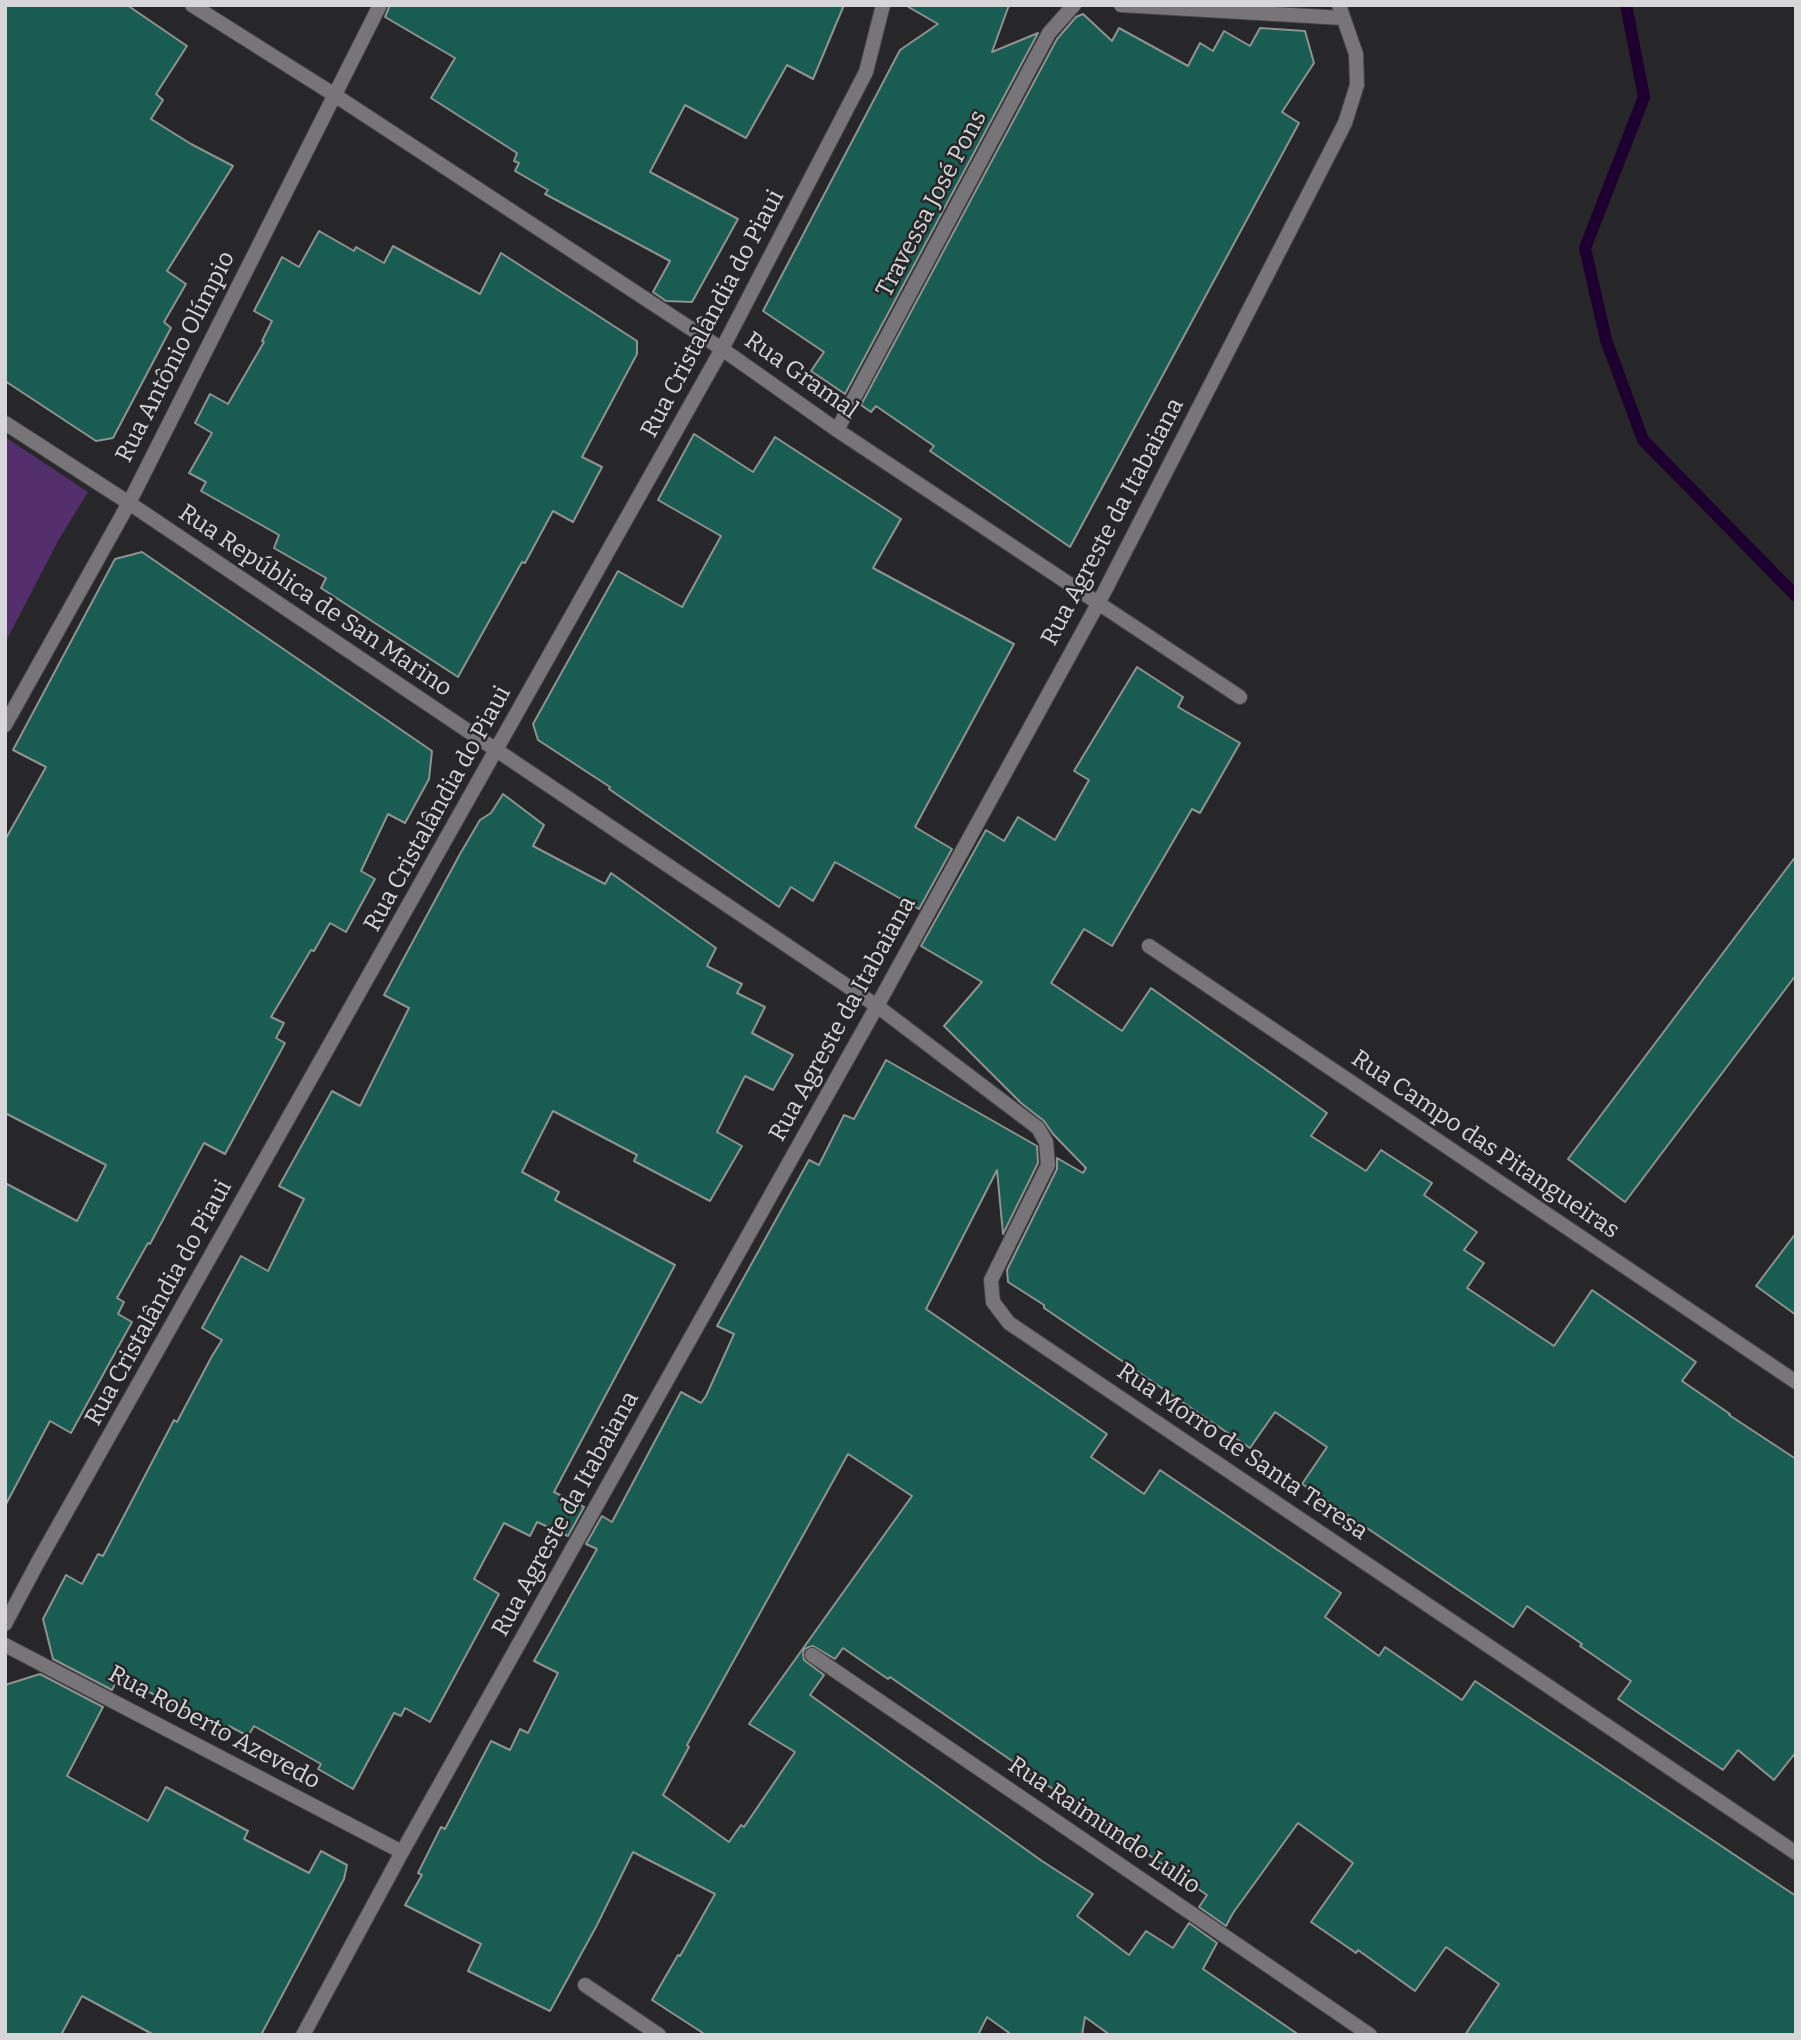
<!DOCTYPE html>
<html>
<head>
<meta charset="utf-8">
<style>
  body { margin:0 }
  #map { position:relative; width:1801px; height:2040px; overflow:hidden; background:#272628; font-family:Bitter,serif }
  canvas { display:block }
  .frame { position:absolute; inset:0; border:7px solid #d7d6d8; pointer-events:none }
</style>
</head>
<body>
<div id="map">
<canvas width="1801" height="2040"></canvas>
<div class="frame"></div>
</div>
<script>
const g = document.querySelector('canvas').getContext('2d');
g.lineJoin = 'round';
function fill(path, color) { g.fillStyle = color; g.fill(path, 'evenodd'); }
const toPath = rows => new Path2D(rows.map(r => 'M' + r).join(''));
function trace(path, color, width, dash) { g.strokeStyle = color; g.lineWidth = width; g.lineCap = dash ? 'butt' : 'round'; g.setLineDash(dash || []); g.stroke(path); }
function write(font, color, halo, rows, align = 'center') {
  g.font = font + ' Bitter,serif'; g.lineWidth = 5; g.setLineDash([]); g.textBaseline = 'middle'; g.strokeStyle = halo; g.fillStyle = color; for (const [text, x, y, turn = 0] of rows) {
    g.save(); g.translate(x, y); g.rotate((+turn || 0) * Math.PI / 180); g.textAlign = isNaN(turn) ? turn : align; if (halo) g.strokeText(text, 0, 0); g.fillText(text, 0, 0); g.restore();
  }
}
fill(toPath([
  [5,437,88,492,58,541,5,643]
]), '#522f6c');
trace(toPath([
  [1626,5,1644,97,1585,248,1606,340,1643,440,1796,596]
]), '#1d002f', 12);
const building = toPath([
  [5,5,127,5,187,46,156,94,163,100,151,119,191,144,233,166,167,271,186,284,164,322,171,328,113,438,96,441,5,381,5,5],
  [390,5,844,5,813,79,787,65,746,138,685,105,650,172,738,219,692,302,666,301,653,292,670,261,545,194,548,190,515,171,519,163,514,161,517,153,431,98,455,58,385,17,390,5],
  [905,5,1009,5,992,52,1038,33,845,394,811,371,824,352,763,311,900,50,938,24,905,5],
  [1083,14,1112,41,1119,28,1188,66,1200,43,1213,51,1224,31,1250,46,1260,28,1305,31,1314,63,1282,112,1299,123,1070,547,930,451,934,446,876,406,871,412,861,405,1057,39,1076,17,1083,14],
  [319,231,354,251,356,247,384,263,393,246,480,294,501,253,637,341,637,354,582,457,602,467,573,522,553,511,525,563,522,562,458,677,321,588,326,578,274,548,279,535,201,491,206,482,189,473,212,433,195,423,210,394,228,404,264,342,262,341,272,321,254,311,282,257,299,267,319,231],
  [694,434,753,472,775,437,901,519,873,568,1014,644,915,827,952,849,919,909,835,862,813,901,791,887,779,907,609,789,610,787,538,740,533,724,618,571,682,607,721,536,658,500,694,434],
  [142,552,432,751,429,779,405,823,388,814,361,871,375,879,346,932,330,923,314,951,311,950,271,1017,284,1023,276,1038,285,1043,225,1154,204,1143,150,1244,148,1243,117,1298,124,1302,118,1314,132,1322,71,1433,50,1421,5,1506,5,1183,77,1221,106,1165,5,1113,5,840,46,767,13,750,115,559,142,552],
  [1137,667,1183,697,1178,707,1240,743,1200,813,1192,809,1112,946,1084,929,1051,983,1122,1031,1151,988,1327,1113,1311,1136,1366,1171,1381,1150,1432,1183,1424,1195,1477,1232,1464,1250,1484,1263,1467,1288,1554,1346,1592,1290,1696,1362,1682,1381,1730,1414,1729,1415,1796,1459,1796,1752,1774,1780,1738,1750,1723,1770,1618,1699,1631,1681,1580,1646,1582,1644,1527,1606,1513,1627,1302,1484,1327,1447,1275,1412,1250,1448,1044,1308,1044,1305,1008,1282,1007,1270,1057,1169,1057,1158,1083,1173,1086,1168,1053,1134,1044,1121,1021,1103,944,1026,982,982,921,946,986,830,1004,841,1018,817,1055,840,1089,780,1074,771,1137,667],
  [503,794,544,825,533,846,605,884,611,873,716,948,707,966,742,984,737,993,765,1007,752,1033,793,1055,773,1090,745,1076,717,1132,742,1146,710,1201,634,1161,637,1155,553,1111,522,1172,559,1192,555,1200,675,1265,554,1492,584,1507,568,1536,537,1522,530,1536,504,1523,474,1579,499,1594,430,1722,405,1708,401,1716,394,1713,353,1789,318,1769,321,1764,254,1726,248,1736,229,1726,226,1733,119,1676,112,1690,53,1659,43,1619,66,1575,82,1584,98,1554,103,1556,174,1420,177,1422,212,1356,222,1340,202,1328,241,1256,268,1271,304,1199,279,1186,332,1091,360,1106,409,1008,384,995,460,854,480,820,491,813,503,794],
  [1796,856,1796,975,1625,1202,1568,1159,1796,856],
  [886,1060,1037,1146,1038,1163,1003,1234,997,1170,926,1309,1107,1434,1091,1457,1144,1494,1160,1470,1341,1593,1325,1617,1379,1656,1385,1647,1462,1700,1475,1681,1796,1896,1796,2035,1465,2035,1499,1984,1446,1947,1415,1991,1358,1950,1356,1953,1311,1922,1353,1863,1298,1823,1233,1913,1226,1926,1199,1907,1207,1895,890,1677,888,1679,843,1648,835,1659,813,1646,804,1649,803,1654,804,1660,824,1675,810,1695,1042,1861,1093,1894,1077,1916,1129,1955,1146,1931,1173,1948,1189,1923,1217,1943,1203,1969,1299,2035,1110,2035,1085,2017,1082,2035,1012,2035,987,2017,978,2035,706,2035,652,2000,678,1955,680,1956,715,1894,633,1852,597,1925,550,2011,468,1971,481,1944,405,1905,422,1875,418,1873,441,1827,445,1829,491,1741,510,1750,520,1729,528,1733,558,1673,534,1661,597,1549,586,1544,602,1516,612,1522,681,1392,701,1403,706,1396,734,1334,717,1326,809,1160,819,1165,844,1115,854,1119,886,1060],
  [848,1454,912,1496,749,1724,795,1752,744,1827,741,1825,729,1842,663,1795,689,1747,687,1745,848,1454],
  [1796,1233,1796,1315,1756,1286,1796,1233],
  [40,1674,103,1707,67,1776,148,1821,166,1787,248,1831,244,1839,309,1873,321,1851,347,1865,344,1879,261,2035,154,2035,82,1996,61,2035,5,2035,5,1685,40,1674]
]);
fill(building, '#195c51');
trace(building, '#8e9291', 2);
const minor = toPath([
  [192,5,333,94,722,349,837,430,1240,697],
  [1121,5,1343,18],
  [5,423,129,503,877,1006,1038,1128,1046,1142,1048,1165,991,1280,993,1302,1009,1323,1796,1853],
  [837,430,1049,33,1074,5],
  [5,725,129,503,380,5],
  [1149,946,1796,1382],
  [5,1624,38,1562,722,349,866,72,883,5],
  [5,1645,402,1852],
  [812,1655,1370,2035],
  [585,1985,659,2035],
  [303,2035,402,1852,877,1006,1099,602,1345,123,1357,85,1356,54,1339,5]
]);
trace(minor, '#444345', 16);
trace(minor, '#777578', 14);
write('24px', '#d7d6d8', '#272628', [
  ["Travessa José Pons",932,204,-62],
  ["Rua Cristalândia do Piaui",713,314,-62],
  ["Rua Antônio Olímpio",176,357,-63],
  ["Rua Gramal",801,376,35],
  ["Rua Agreste da Itabaiana",1113,522,-62],
  ["Rua República de San Marino",315,601,34],
  ["Rua Cristalândia do Piaui",438,809,-61],
  ["Rua Agreste da Itabaiana",843,1019,-61],
  ["Rua Campo das Pitangueiras",1485,1145,34],
  ["Rua Cristalândia do Piaui",159,1303,-61],
  ["Rua Morro de Santa Teresa",1242,1452,34],
  ["Rua Agreste da Itabaiana",566,1514,-61],
  ["Rua Roberto Azevedo",214,1728,28],
  ["Rua Raimundo Lulio",1104,1826,34]
]);
</script>
</body>
</html>
